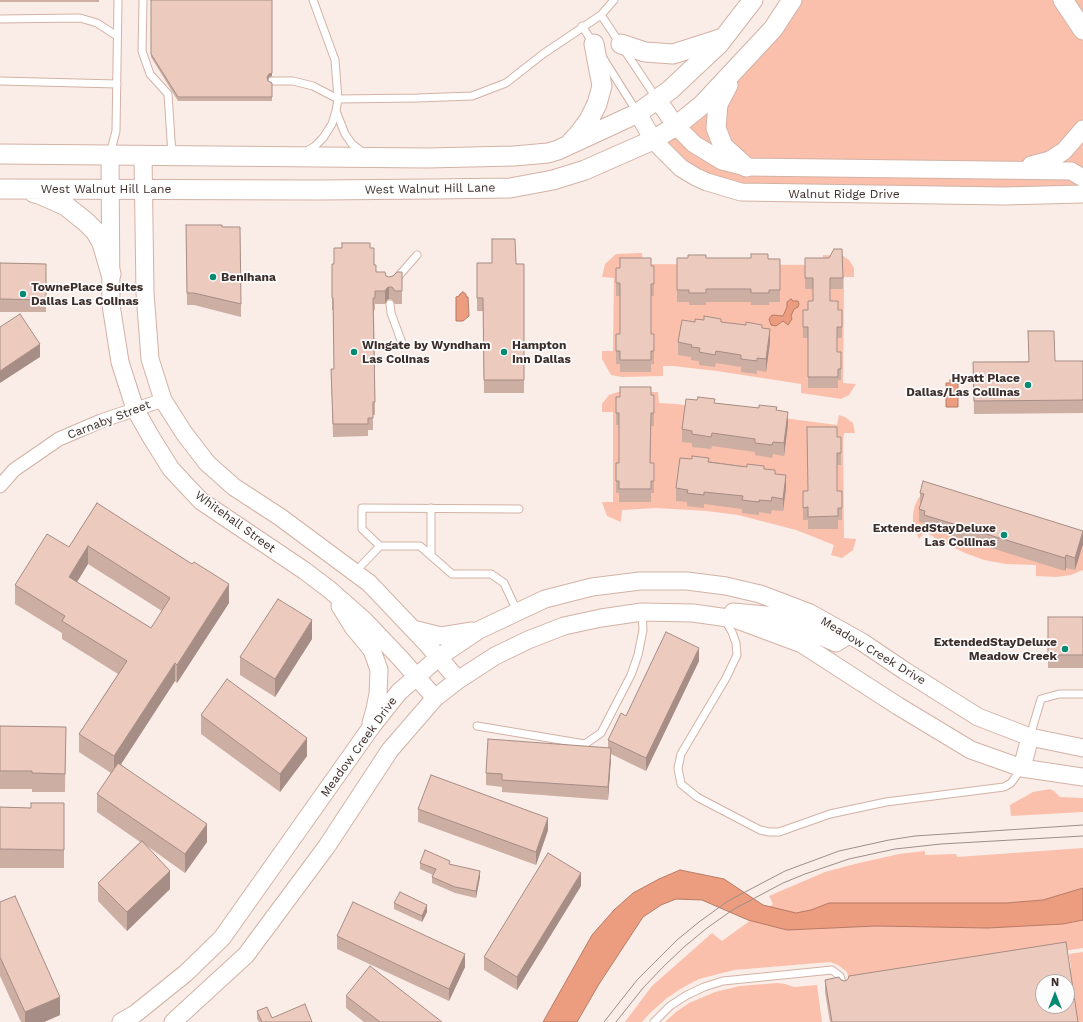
<!DOCTYPE html>
<html>
<head>
<meta charset="utf-8">
<style>
  body { margin:0 }
  #map { position:relative; width:1083px; height:1022px; overflow:hidden; background:#faece7; font-family:"Work Sans",sans-serif }
  canvas { display:block }
  .north { position:absolute; left:1035px; top:974px; width:40px; height:40px; box-sizing:border-box; background:#fcfcfc; border:1px solid #afaaa8; border-radius:50%; rotate:0deg; font-size:11px; font-weight:700; line-height:16px; text-align:center; color:#3c2e2a }
  .north::after { content:''; display:block; margin:auto; width:14px; height:18px; background:#048a70; clip-path:polygon(50% 0,100% 100%,50% 72%,0 100%) }
</style>
</head>
<body>
<div id="map">
<canvas width="1083" height="1022"></canvas>
<div class="north">N</div>
</div>
<script>
const g = document.querySelector('canvas').getContext('2d');
g.lineJoin = 'round';
function fill(path, color) { g.fillStyle = color; g.fill(path, 'evenodd'); }
const toPath = rows => new Path2D(rows.map(r => 'M' + r).join(''));
function trace(path, color, width, dash) { g.strokeStyle = color; g.lineWidth = width; g.lineCap = dash ? 'butt' : 'round'; g.setLineDash(dash || []); g.stroke(path); }
function write(font, color, halo, rows, align = 'center') {
  g.font = font + ' "Work Sans",sans-serif'; g.lineWidth = 3.5; g.setLineDash([]); g.textBaseline = 'middle'; g.strokeStyle = halo; g.fillStyle = color; for (const [text, x, y, turn = 0] of rows) {
    g.save(); g.translate(x, y); g.rotate((+turn || 0) * Math.PI / 180); g.textAlign = isNaN(turn) ? turn : align; if (halo) g.strokeText(text, 0, 0); g.fillText(text, 0, 0); g.restore();
  }
}
fill(toPath([
  [795,0,1083,0,1083,190,750,192,696,172,659,141],
  [642,253,643,264,823,265,823,255,843,256,849,260,854,268,854,277,844,277,843,383,856,384,849,395,841,399,801,393,801,384,717,371,673,366,663,366,663,376,622,377,611,375,602,359,602,351,613,351,614,278,602,277,605,264,616,254],
  [618,392,658,392,659,403,676,404,837,425,839,415,845,417,853,423,855,433,844,433,843,442,844,538,856,539,853,550,842,558,831,555,834,545,796,530,738,515,707,511,656,508,622,510,621,522,607,516,602,502,613,502,613,412,602,412,602,404,609,395],
  [927,494,947,497,982,498,984,511,1083,542,1083,570,1071,575,1056,577,1036,576,1036,565,1006,564,984,560,965,553,938,540,925,531,919,539,913,523,913,514,915,505,919,497],
  [1050,789,1054,791,1060,797,1083,798,1083,812,1011,816,1010,805,1033,792],
  [1083,848,1083,888,1043,900,1030,901,1029,925,1063,924,1083,920,1083,948,850,984,847,972,838,965,830,962,734,970,699,979,682,988,667,998,650,1013,642,1022,625,1022,652,986,712,933,722,941,773,904,769,896,825,872,859,863,899,854,925,851,925,855,956,854,957,857],
  [1083,952,1083,1022,1076,1022,1068,969,1071,968,1069,954],
  [777,983,785,984,794,987,817,985,822,1022,665,1022,676,1012,689,1003,715,992,740,986]
]), '#fac0ac');
const water = toPath([
  [463,292,466,294,466,297,468,297,469,316,463,321,456,321,456,297,459,296,460,294,463,292],
  [791,299,793,301,798,301,799,304,798,307,794,309,791,316,792,319,788,325,783,321,776,326,771,325,769,319,772,315,783,316,787,307,787,302,791,299],
  [950,380,954,380,954,383,958,383,958,407,946,407,946,383,950,383,950,380],
  [680,870,724,879,763,905,796,913,811,910,829,903,1006,903,1043,900,1083,888,1083,920,1063,924,988,928,876,926,787,930,748,920,702,900,676,899,661,905,643,917,599,984,577,1022,543,1022,592,935,614,910,633,893,659,879,680,870]
]);
fill(water, '#ec9c7f');
trace(water, '#b77b66', 1);
const service = toPath([
  [143,0,142,51,150,74,168,94,172,155],
  [601,15,657,99],
  [0,19,80,18,97,23,117,36],
  [582,26,593,43],
  [603,58,637,112],
  [0,81,117,84],
  [272,81,293,81,313,86,338,99,418,98,472,96,506,83,543,54,601,15,614,0],
  [336,111,345,134,352,144,364,153],
  [305,152,315,146,323,138,332,124,336,111,338,99,335,60,313,0],
  [110,154,116,131,118,0],
  [396,279,417,255],
  [390,304,391,313,402,343],
  [380,546,420,546,452,574,491,574,504,583,517,611],
  [431,555,431,508],
  [355,572,380,546,362,529,362,508,519,509],
  [724,619,732,632,736,643,737,655,726,678,681,754,678,768,681,784,697,797,760,830,769,832,779,832,830,814,886,802,1004,787,1011,783,1022,768],
  [477,726,585,744,601,733,631,675,638,655,643,630,642,613],
  [1030,736,1041,699,1059,694,1083,694],
  [654,1022,670,1006,687,995,704,987,723,981,832,970,840,976,844,989]
]);
const minor = toPath([
  [0,486,14,470,59,439,101,421,163,400]
]);
const tertiary = toPath([
  [657,99,676,126,694,144,722,161,746,167,1071,171,1083,178],
  [638,113,653,140,681,168,696,177,707,182,741,192,1004,196,1083,194],
  [110,154,111,305,120,362,135,409,151,437,171,469,201,501,305,571,330,590,364,620,401,659,435,698],
  [143,155,145,293,150,359,163,400,184,433,207,463,234,487,280,517,369,583,428,645,458,680],
  [1031,165,1050,160,1064,151,1083,129],
  [340,606,353,627,372,650,379,670,378,694,375,709,371,723],
  [733,612,776,616,836,643,849,635],
  [413,629,441,636,472,631],
  [1022,768,1030,737],
  [121,1022,135,1014,186,973,222,938,372,726,399,692,439,657,479,630,545,599,592,587,640,581,687,581,726,586,760,594,810,613,862,642,905,671,978,717,1030,737,1083,748],
  [173,1022,246,955,327,846,390,750,435,698,458,680,495,656,528,640,564,626,601,618,642,612,693,613,735,619,802,644,898,706,971,750,1022,768,1083,777]
]);
const secondary = toPath([
  [1063,0,1083,30],
  [621,44,645,52,673,54,723,38],
  [728,85,718,104,716,128,723,146,746,167],
  [572,141,578,135,589,120,597,104,602,86,594,44],
  [0,154,427,158,514,156,548,153,558,150,638,113,670,90,719,44,753,0],
  [0,189,319,190,433,189,510,188,553,180,585,170,653,140,676,126,702,105,773,29,792,0],
  [34,193,39,194,66,206,86,222,95,231,102,243,111,274]
]);
trace(service, '#d3b2a6', 9);
trace(minor, '#d3b2a6', 15);
trace(tertiary, '#d3b2a6', 19);
trace(secondary, '#d3b2a6', 21);
trace(service, '#fff', 7);
trace(minor, '#fff', 13);
trace(tertiary, '#fff', 17);
trace(secondary, '#fff', 19);
trace(toPath([
  [604,1022,637,980,677,940,699,922,728,901,785,871,839,851,889,840,915,836,1083,825],
  [616,1022,643,988,663,967,684,947,707,928,734,909,783,883,805,874,849,859,895,849,941,844,1083,836]
]), '#9c8e8a', 1);
fill(toPath([
  [0,0,99,0,99,2,0,2],
  [151,0,272,0,272,76,269,77,268,80,268,81,272,83,272,101,178,101,151,57],
  [186,225,222,227,241,304,241,317,194,305,187,305],
  [370,248,376,272,389,277,402,272,402,304,395,304,392,300,389,299,387,300,385,304,375,304,375,310,374,310,375,415,373,415,373,430,368,430,368,436,333,437,331,369,334,369,333,310,332,310,332,264,334,264],
  [677,258,780,259,780,302,769,302,769,305,751,305,751,302,706,302,706,305,689,305,689,302,677,302],
  [805,258,843,278,843,289,830,289,830,301,838,310,842,310,842,338,837,338,837,352,841,352,841,380,838,380,838,388,808,388,808,338,803,338,803,322,808,310,813,301,813,289,805,289],
  [0,263,46,264,46,312,0,312],
  [477,263,524,264,524,393,484,393,483,311,477,311],
  [654,266,654,296,651,296,651,334,654,334,654,364,651,364,651,372,620,372,620,364,616,364,616,334,620,334,620,296,616,296,616,268],
  [695,322,721,322,762,328,770,342,766,372,757,370,757,374,741,372,741,367,716,363,715,367,699,365,699,361,691,360,691,357,678,355,678,342],
  [1055,361,1083,361,1083,413,974,414,973,362],
  [654,395,654,426,651,426,650,463,654,463,654,493,651,493,651,502,619,502,619,493,616,493,616,463,619,463,619,425,616,425,616,397],
  [715,403,777,410,788,424,784,456,773,454,772,458,755,455,755,452,712,446,711,449,692,447,692,443,682,442,682,429],
  [837,437,841,437,841,465,837,465,837,491,842,491,842,520,838,520,838,529,808,529,808,520,803,520,803,491,808,491],
  [692,459,764,469,775,474,786,488,783,511,772,510,771,514,759,512,759,515,742,513,742,509,704,504,704,508,687,506,687,502,676,501,676,488],
  [920,493,1083,531,1083,544,1075,570,1066,568,1065,571,924,527,924,523,919,522,919,509,920,505],
  [97,503,229,603,177,683,175,681,121,764,207,842,185,873,147,846,170,889,127,931,98,901,98,883,140,842,97,812,97,794,111,773,79,752,79,734,118,674,62,639,62,633,15,604,15,585,69,547],
  [88,564,162,611,151,628,77,582],
  [1048,617,1083,617,1083,668,1048,668],
  [312,639,275,697,240,675,240,657],
  [699,661,646,771,611,754,608,800,502,792,502,787,486,785,486,773,608,748,608,740,626,716],
  [201,715,307,756,280,792,201,734],
  [0,726,66,727,65,792,32,792,32,789,0,789],
  [64,803,64,868,0,868,0,807,31,808],
  [418,809,548,830,536,865,418,822],
  [420,863,450,864,480,877,476,898,455,893,432,883,432,877,433,875,420,869],
  [581,886,517,990,484,970,484,957],
  [0,902,60,1015,44,1022,21,1022,0,976],
  [394,903,427,912,422,922,394,909],
  [337,936,465,967,449,1001,337,949],
  [825,980,841,980,1078,1022,830,1022,825,992],
  [346,996,442,1022,364,1022,346,1008],
  [257,1011,272,1018,312,1022,259,1022,257,1019]
]), '#ccaea3');
fill(toPath([
  [272,73,272,76,269,77,267,81,267,77,269,74],
  [389,287,389,299,387,300,385,304,385,291,387,288],
  [770,329,770,342,766,372,766,359],
  [40,344,40,357,0,383,0,371],
  [788,412,788,424,784,456,784,443],
  [786,475,786,488,783,511,783,499],
  [1083,531,1083,544,1075,570,1075,558],
  [88,546,88,564,69,595,69,577],
  [1066,555,1066,568,1065,571,1065,558],
  [229,584,229,603,177,683,177,665],
  [312,620,312,639,275,697,275,679],
  [699,648,699,661,646,771,646,758],
  [175,663,175,681,114,775,114,756],
  [307,738,307,756,280,792,280,774],
  [611,748,611,760,608,800,608,787],
  [548,818,548,830,536,865,536,852],
  [207,824,207,842,185,873,185,854],
  [170,871,170,889,127,931,127,912],
  [480,871,480,877,476,898,476,891],
  [581,873,581,886,517,990,517,977],
  [427,905,427,912,422,922,422,916],
  [465,954,465,967,449,1001,449,989],
  [60,997,60,1015,44,1022,25,1022,25,1012]
]), '#a68d85');
const building = toPath([
  [151,0,272,0,272,73,269,74,267,77,268,81,272,83,272,97,178,97,151,54,151,0],
  [186,225,222,225,222,227,240,227,241,304,194,293,187,293,186,225],
  [492,239,515,239,516,264,524,264,524,380,484,380,483,298,477,298,477,263,492,263,492,239],
  [342,243,370,243,370,248,374,248,374,265,376,265,376,272,385,272,386,276,389,277,393,276,397,272,402,272,402,291,395,291,392,287,389,287,387,288,385,291,375,291,375,298,373,298,375,402,373,402,373,418,368,418,368,424,333,424,331,369,334,369,333,298,332,298,332,264,334,264,334,248,342,248,342,243],
  [834,249,842,249,843,278,830,278,830,301,838,301,838,310,842,310,842,327,837,327,837,352,841,352,841,369,838,369,838,377,808,377,808,327,803,327,803,310,808,310,808,301,813,301,813,278,805,278,805,258,829,258,834,249],
  [751,254,768,254,768,259,780,259,780,290,769,290,769,293,751,293,751,289,706,289,706,293,689,293,689,290,677,290,677,258,688,258,688,255,706,255,706,258,751,258,751,254],
  [620,258,651,258,651,266,654,266,654,284,651,284,651,334,654,334,654,351,651,351,651,360,620,360,620,351,616,351,616,334,620,334,620,283,616,283,616,268,620,268,620,258],
  [0,263,46,264,46,300,0,299,0,263],
  [20,314,40,344,0,371,0,327,20,314],
  [704,316,721,319,721,322,746,325,746,322,762,325,762,328,770,329,766,359,757,358,757,361,741,359,741,355,716,351,715,355,699,352,700,348,691,347,692,345,678,342,682,320,695,322,695,319,704,320,704,316],
  [1028,331,1054,331,1055,361,1083,361,1083,400,974,401,973,362,1029,362,1028,331],
  [620,387,651,387,651,395,654,395,654,413,651,413,650,463,654,463,654,481,651,481,651,489,619,489,619,481,616,481,616,463,619,463,619,413,616,413,616,397,620,397,620,387],
  [698,397,715,399,714,403,759,408,759,405,777,407,776,410,788,412,784,443,773,442,772,445,755,443,755,439,712,433,711,437,692,434,692,431,682,429,686,399,697,400,698,397],
  [807,427,837,427,837,437,841,437,841,453,837,453,837,491,842,491,842,508,838,508,838,516,808,517,808,507,803,508,803,491,808,491,807,427],
  [692,456,709,458,708,462,747,467,747,464,764,466,764,469,775,470,775,474,786,475,783,499,772,497,771,501,759,500,759,502,742,500,743,496,704,492,704,495,687,493,688,490,676,488,680,458,692,459,692,456],
  [923,481,1083,531,1075,558,1066,555,1065,558,924,515,925,511,919,509,924,494,920,493,923,481],
  [97,503,192,564,194,562,229,584,177,665,175,663,114,756,79,734,127,661,62,621,65,616,15,585,47,534,69,547,97,503],
  [88,546,170,598,151,628,69,577,88,546],
  [278,599,312,620,275,679,240,657,278,599],
  [1048,617,1083,617,1083,655,1048,655,1048,617],
  [666,632,699,648,646,758,608,740,621,713,626,716,666,632],
  [227,679,307,738,280,774,201,715,227,679],
  [0,726,66,727,65,774,32,773,32,771,0,771,0,726],
  [488,739,611,748,608,787,502,780,502,774,486,773,488,739],
  [118,763,207,824,185,854,97,794,118,763],
  [431,775,548,818,536,852,418,809,431,775],
  [31,803,64,803,64,850,0,849,0,807,31,808,31,803],
  [142,841,170,871,127,912,98,883,142,841],
  [425,850,450,861,449,864,480,871,476,891,455,887,432,877,436,869,420,863,425,850],
  [548,853,581,873,517,977,484,957,548,853],
  [400,892,427,905,422,916,394,903,400,892],
  [15,896,60,997,25,1012,0,957,0,902,15,896],
  [353,902,465,954,449,989,337,936,353,902],
  [1066,942,1078,1022,832,1022,825,980,839,977,841,980,845,981,848,979,849,976,1066,942],
  [1043,982,1067,982,1067,1006,1043,1006,1043,982],
  [370,966,442,1022,380,1022,346,996,370,966],
  [305,1004,312,1022,262,1022,257,1011,267,1007,272,1018,305,1004]
]);
fill(building, '#edcabe');
trace(building, '#a68d85', 1);
for (const [x, y, r, color] of [
  [213,277,4,"#048a70"],
  [23,294,4,"#048a70"],
  [354,352,4,"#048a70"],
  [504,352,4,"#048a70"],
  [1028,385,4,"#048a70"],
  [1004,535,4,"#048a70"],
  [1065,649,4,"#048a70"]
]) { const dot = new Path2D(); dot.arc(x, y, r, 0, 2 * Math.PI); g.fillStyle = color; g.fill(dot); trace(dot, '#fcfcfc', 1.5); }
write('12px', '#3c2e2a', '#fcfcfc', [
  ["West Walnut Hill Lane",106,189],
  ["West Walnut Hill Lane",430,189,-1],
  ["Walnut Ridge Drive",844,194],
  ["Carnaby Street",109,420,-21],
  ["Whitehall Street",235,522,36],
  ["Meadow Creek Drive",873,651,31],
  ["Meadow Creek Drive",359,747,-54]
]);
write('bold 12px', '#3c2e2a', '#fcfcfc', [
  ["Benihana",221,277],
  ["TownePlace Suites",31,287],
  ["Dallas Las Colinas",31,301],
  ["Wingate by Wyndham",362,345],
  ["Las Colinas",362,359],
  ["Hampton",512,345],
  ["Inn Dallas",512,359],
  ["Hyatt Place",1020,378,"right"],
  ["Dallas/Las Collinas",1020,392,"right"],
  ["ExtendedStayDeluxe",996,528,"right"],
  ["Las Collinas",996,542,"right"],
  ["ExtendedStayDeluxe",1057,642,"right"],
  ["Meadow Creek",1057,656,"right"]
], 'left');
</script>
</body>
</html>
